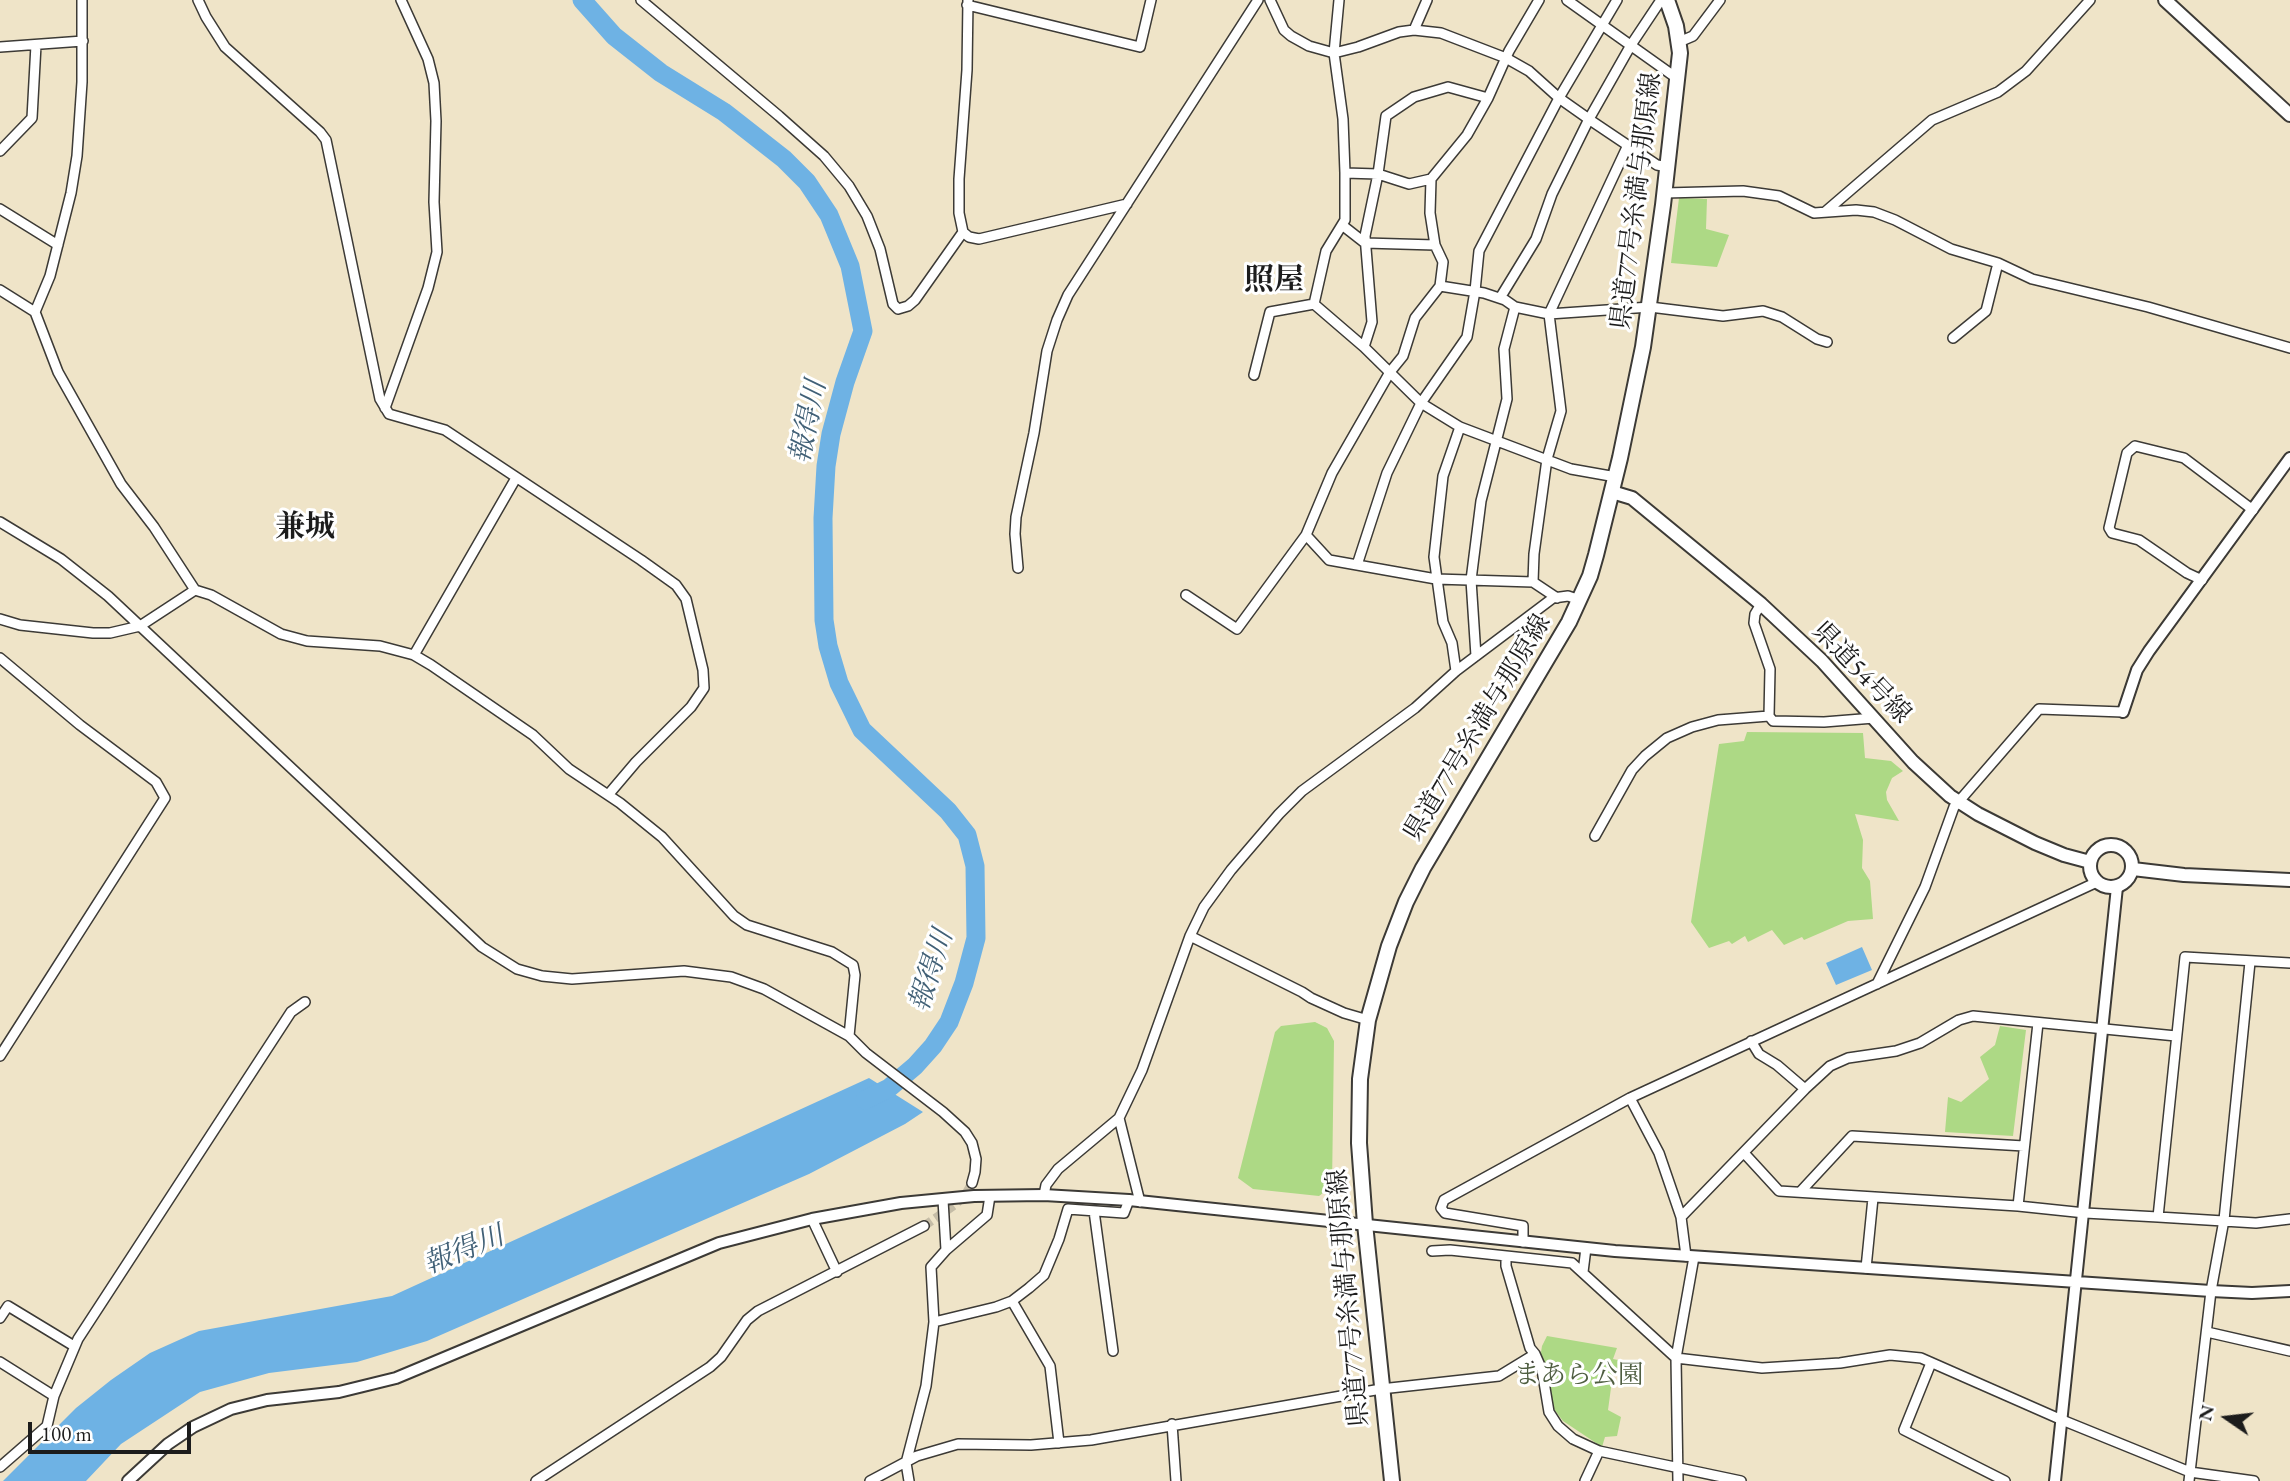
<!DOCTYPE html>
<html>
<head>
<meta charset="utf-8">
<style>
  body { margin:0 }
  #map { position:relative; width:2290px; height:1481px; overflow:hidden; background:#efe4c8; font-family:"EB Garamond",serif }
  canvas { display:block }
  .north { position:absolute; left:2192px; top:1383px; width:70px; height:70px; -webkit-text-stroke:5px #fff; paint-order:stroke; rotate:284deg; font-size:19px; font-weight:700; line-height:28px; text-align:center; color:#1c1c1c }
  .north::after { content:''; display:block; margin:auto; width:24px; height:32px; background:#1c1c1c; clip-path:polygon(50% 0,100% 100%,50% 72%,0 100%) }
  .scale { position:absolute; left:28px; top:1422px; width:163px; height:32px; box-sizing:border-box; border:4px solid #1c1c1c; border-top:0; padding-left:9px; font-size:21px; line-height:24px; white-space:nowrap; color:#1c1c1c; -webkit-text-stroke:5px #fff; paint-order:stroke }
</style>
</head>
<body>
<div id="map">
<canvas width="2290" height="1481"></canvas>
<div class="north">N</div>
<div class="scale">100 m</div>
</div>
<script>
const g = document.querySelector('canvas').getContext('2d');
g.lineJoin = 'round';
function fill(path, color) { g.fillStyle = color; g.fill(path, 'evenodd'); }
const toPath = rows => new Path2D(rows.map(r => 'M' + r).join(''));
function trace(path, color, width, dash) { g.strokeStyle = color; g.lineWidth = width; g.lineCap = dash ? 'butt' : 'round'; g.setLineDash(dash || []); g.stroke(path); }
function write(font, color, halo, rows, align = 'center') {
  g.font = font + ' "EB Garamond","Noto Serif JP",serif'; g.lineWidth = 6; g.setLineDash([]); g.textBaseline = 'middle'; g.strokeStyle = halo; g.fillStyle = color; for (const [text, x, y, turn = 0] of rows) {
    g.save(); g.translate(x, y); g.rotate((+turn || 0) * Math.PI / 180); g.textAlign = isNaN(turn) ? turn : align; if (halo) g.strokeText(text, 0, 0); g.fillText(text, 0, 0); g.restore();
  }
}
fill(toPath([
  [1679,198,1707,199,1706,229,1729,235,1717,267,1671,263],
  [1747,732,1863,733,1865,758,1891,761,1903,771,1892,778,1886,792,1887,800,1899,821,1855,814,1863,840,1862,868,1870,881,1873,919,1848,921,1804,940,1802,937,1784,945,1772,930,1748,942,1745,936,1732,944,1729,941,1709,948,1691,922,1719,744,1744,741],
  [1315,1022,1327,1028,1334,1041,1332,1186,1319,1196,1253,1189,1238,1178,1275,1032,1281,1026],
  [2000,1026,2026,1030,2013,1136,1945,1132,1948,1097,1961,1102,1989,1079,1980,1057,1995,1045],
  [1547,1336,1617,1348,1613,1359,1628,1362,1624,1372,1613,1373,1608,1410,1621,1417,1617,1436,1605,1437,1602,1447,1563,1421,1550,1404,1540,1359,1542,1346]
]), '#add985');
fill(toPath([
  [1862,947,1872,970,1836,985,1826,963],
  [869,1078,923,1112,905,1124,809,1174,427,1341,357,1362,269,1373,200,1392,121,1444,86,1481,3,1481,76,1408,111,1380,150,1353,199,1331,392,1296]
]), '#6eb2e4');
trace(toPath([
  [582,0,614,36,661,73,724,112,784,159,807,182,829,215,850,266,863,331,845,382,831,434,826,466,823,518,824,620,828,646,839,683,862,730,948,811,967,835,975,866,976,938,964,983,949,1022,933,1046,915,1066,889,1088,865,1100]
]), '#6eb2e4', 19);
trace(toPath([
  [924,1226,956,1204,967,1192,972,1183]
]), '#c5bca6', 9, [9, 4.5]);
const minor = toPath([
  [198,0,206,17,225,47,320,132,326,140,380,399,389,414,445,430,641,560,676,585,686,599,703,670,704,688,691,707,636,762,608,795],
  [641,0,779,116,824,156,849,186,867,216,880,249,893,304,898,309,908,306,915,300,963,232],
  [968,0,967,70,959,179,959,213,963,232,969,237,979,239,1127,204],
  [1270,0,1284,30,1291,36,1309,46,1334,53,1358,47,1399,32,1414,30,1441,33,1506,58,1529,71,1559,98,1593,122,1657,165,1668,167],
  [1339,0,1334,53,1343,119,1345,173,1378,174,1365,236,1372,322,1364,347,1421,403,1460,427,1571,469,1616,477],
  [1539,0,1509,51,1488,98,1467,135,1431,179,1430,213,1435,245,1443,262,1440,286,1484,293,1505,300,1515,307,1549,314,1650,307,1723,316,1763,311,1782,317,1817,339,1827,342],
  [1567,0,1678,79],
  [967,5,1140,47,1151,0],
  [1414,30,1427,0],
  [1679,42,1693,36,1720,0],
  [0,47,83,41],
  [0,151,32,118,36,45],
  [1345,173,1345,220,1326,251,1314,304,1364,347],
  [1431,179,1409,184,1378,174,1386,116,1414,97,1448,87,1488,98],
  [1665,193,1743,191,1779,196,1814,213,1856,210,1874,212,1895,220,1951,249,1998,263,2032,279,2148,307,2290,348],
  [0,209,58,245],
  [1825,212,1932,120,1998,92,2026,71,2090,0],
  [1342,225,1365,243,1435,245],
  [0,290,35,312,58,372,121,484,154,527,195,590,211,595,281,634,307,641,380,646,414,655,431,665,533,735,569,769,620,803,662,837,734,916,747,925,832,952,853,965,855,975,849,1036],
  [1500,298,1536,239,1552,194,1589,119,1631,45,1661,0],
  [35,312,50,276,71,193,77,156,82,82,82,0],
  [1953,338,1986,311,1998,263],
  [1254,375,1270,312,1314,304],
  [385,408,428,288,437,252,434,202,436,121,434,83,428,59,401,0],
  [0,522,61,559,108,596,482,947,517,969,542,976,572,979,684,971,731,977,764,989,849,1036,866,1053,943,1112,965,1132,972,1143,976,1159,975,1172,972,1183],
  [1306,535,1329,560,1436,579,1533,582],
  [1357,565,1387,473,1421,403,1467,337,1475,291,1479,251,1559,98,1617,0],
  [1018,568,1015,534,1016,517,1034,433,1047,351,1057,320,1068,295,1258,0],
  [2202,580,2187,573,2139,540,2112,533,2109,528,2127,453,2135,446,2184,458,2253,510],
  [1186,595,1237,629,1306,535,1332,473,1390,372,1403,356,1415,318,1440,286],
  [1557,598,1533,582,1534,554,1547,459,1561,411,1549,314,1628,145],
  [1761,604,1755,614,1754,623,1770,669,1769,716,1773,721,1824,722,1874,718],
  [0,619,20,625,93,633,110,633,140,626,195,590],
  [414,655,516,478],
  [1476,656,1471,580,1481,501,1507,399,1504,349,1515,307],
  [0,658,80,725,156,782,165,798,0,1056],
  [1456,671,1452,643,1443,622,1434,557,1443,476,1460,427],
  [1595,836,1632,770,1645,756,1667,738,1692,727,1718,720,1769,716],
  [1190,936,1302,992,1311,998,1344,1013,1368,1020],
  [2290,963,2185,957,2158,1217,2256,1223,2290,1219],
  [1877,984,1925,887,1954,807,2039,709,2123,712],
  [1751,1041,1759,1054,1777,1065,1805,1089],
  [1630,1098,1659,1153,1681,1217,1686,1256],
  [1119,1118,1140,1202],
  [1745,1154,1779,1191,2018,1206,2038,1023],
  [1801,1191,1852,1136,2024,1146],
  [1044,1195,1046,1185,1058,1169,1119,1118,1142,1070,1190,936,1204,907,1231,870,1279,814,1302,791,1415,708,1456,671,1553,598,1568,596,1580,600],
  [943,1200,946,1250],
  [2018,1206,2085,1213,2158,1217],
  [1094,1211,1113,1351],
  [1681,1217,1805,1089,1830,1066,1848,1058,1896,1051,1920,1043,1959,1020,1973,1016,2176,1036],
  [812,1219,837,1272],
  [1523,1242,1523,1226,1445,1213,1441,1208,1444,1200,1630,1098,2097,882],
  [1432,1251,1450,1250,1572,1263,1676,1358,1762,1368,1840,1363,1890,1355,1921,1358,2062,1420,2190,1472,2254,1481],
  [1866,1268,1873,1198],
  [1583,1272,1586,1248],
  [1012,1301,1050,1366,1059,1443],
  [0,1318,8,1306,74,1346],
  [934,1322,996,1307,1012,1301,1029,1288,1044,1275,1059,1239,1068,1209,1124,1213,1129,1200],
  [2207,1332,2290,1351],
  [1535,1354,1542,1370,1549,1412,1558,1426,1573,1439,1599,1451,1741,1481],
  [0,1362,54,1396],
  [1931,1363,1904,1430,2005,1481],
  [1172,1424,1176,1481],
  [0,1467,47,1426,54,1396,78,1339,291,1012,305,1002],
  [536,1481,710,1367,721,1357,747,1320,758,1311,924,1226],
  [870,1481,917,1456,958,1444,1031,1445,1091,1440,1381,1389,1499,1376,1535,1354,1530,1348,1506,1266,1506,1256],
  [909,1481,906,1463,926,1386,934,1322,931,1267,946,1250,987,1215,990,1196],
  [1585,1481,1599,1451],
  [1678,1481,1676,1358,1694,1257],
  [2189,1481,2211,1291,2224,1220,2250,962]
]);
const tertiary = toPath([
  [2123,712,2137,670,2149,651,2290,458],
  [128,1481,168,1444,193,1427,231,1409,267,1400,339,1392,396,1378,719,1243,812,1219,901,1203,974,1196,1044,1195,1129,1200,1615,1251,2211,1291,2252,1293,2290,1291],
  [2055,1481,2117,887]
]);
const secondary = toPath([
  [2165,0,2290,115],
  [1612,492,1632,498,1761,604,1822,661,1913,762,1950,796,1978,814,2035,843,2064,855,2090,862],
  '2090 866a21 21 0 1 1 42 0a21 21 0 1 1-42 0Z',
  [2133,869,2184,875,2290,880]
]);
const primary = toPath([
  [1392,1481,1365,1224,1359,1143,1360,1079,1368,1020,1389,946,1406,902,1423,868,1569,622,1590,576,1596,555,1620,458,1643,347,1663,205,1680,53,1676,26,1667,0]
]);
trace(minor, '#3c3a36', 12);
trace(tertiary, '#3c3a36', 14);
trace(secondary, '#3c3a36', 16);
trace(primary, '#3c3a36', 18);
trace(minor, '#fff', 9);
trace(tertiary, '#fff', 10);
trace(secondary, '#fff', 12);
trace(primary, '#fff', 14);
write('26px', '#1c1c1c', '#fff', [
  ["県道77号糸満与那原線",1637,201,-83],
  ["県道54号線",1861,673,46],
  ["県道77号糸満与那原線",1478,728,-59],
  ["県道77号糸満与那原線",1349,1298,-95]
]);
write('26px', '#4f5e41', '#fff', [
  ["まあら公園",1579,1376]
]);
write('italic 28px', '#416076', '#fff', [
  ["報得川",809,422,-78],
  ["報得川",932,971,-72],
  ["報得川",464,1251,-22]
]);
write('bold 30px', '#1c1c1c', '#fff', [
  ["照屋",1274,281],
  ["兼城",305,528]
]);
</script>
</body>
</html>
